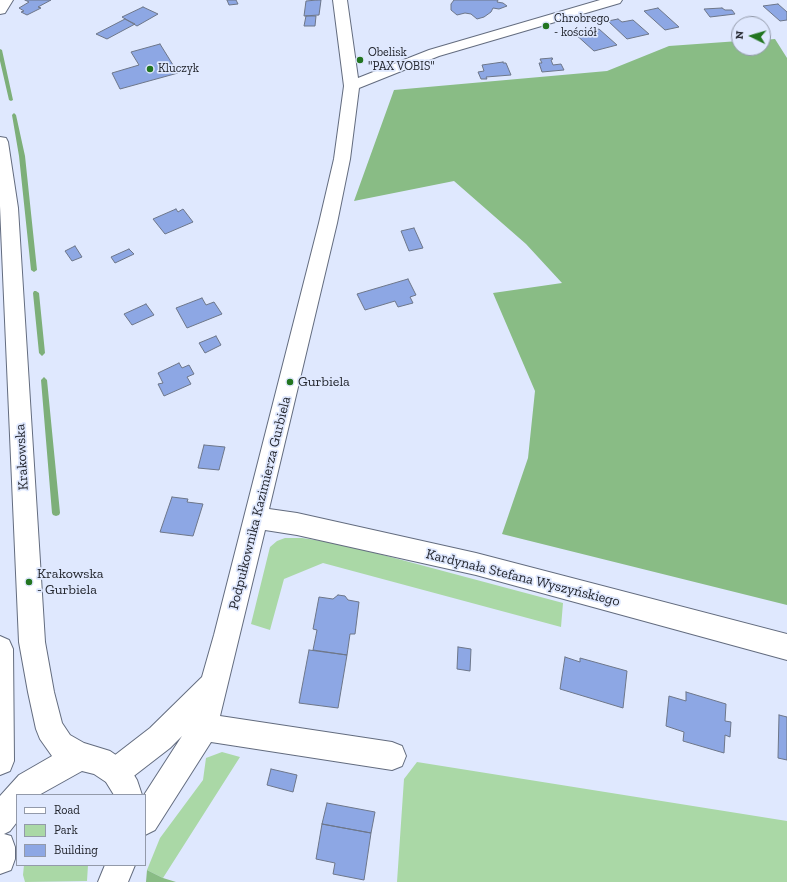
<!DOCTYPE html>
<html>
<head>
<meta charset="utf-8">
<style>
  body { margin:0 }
  #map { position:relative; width:787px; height:882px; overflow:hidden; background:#dfe8fe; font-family:"Zilla Slab",serif }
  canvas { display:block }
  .legend { position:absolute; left:16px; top:794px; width:130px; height:72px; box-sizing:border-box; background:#dfe8fe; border:1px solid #939aaa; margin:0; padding:5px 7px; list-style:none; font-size:12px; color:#22252d }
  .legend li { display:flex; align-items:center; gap:8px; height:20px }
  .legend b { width:20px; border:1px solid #939aaa }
  .north { position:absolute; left:731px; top:16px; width:40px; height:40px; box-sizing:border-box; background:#dfe8fe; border:1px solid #939aaa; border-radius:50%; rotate:275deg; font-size:11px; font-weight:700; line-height:16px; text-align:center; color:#22252d }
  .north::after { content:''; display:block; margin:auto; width:14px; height:18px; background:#227520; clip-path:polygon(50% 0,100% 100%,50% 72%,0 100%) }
</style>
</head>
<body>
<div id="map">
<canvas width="787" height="882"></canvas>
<ul class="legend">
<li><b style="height:5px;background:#fff"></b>Road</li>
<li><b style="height:11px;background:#aad8a6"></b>Park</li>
<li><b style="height:11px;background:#8da7e4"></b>Building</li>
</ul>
<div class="north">N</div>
</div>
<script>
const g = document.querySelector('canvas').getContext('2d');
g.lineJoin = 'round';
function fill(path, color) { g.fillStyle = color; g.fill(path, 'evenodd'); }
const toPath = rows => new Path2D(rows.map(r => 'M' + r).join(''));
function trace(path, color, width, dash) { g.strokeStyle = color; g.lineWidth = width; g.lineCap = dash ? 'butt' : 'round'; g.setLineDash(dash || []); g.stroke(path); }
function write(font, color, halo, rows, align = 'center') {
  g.font = font + ' "Zilla Slab",serif'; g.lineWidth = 3.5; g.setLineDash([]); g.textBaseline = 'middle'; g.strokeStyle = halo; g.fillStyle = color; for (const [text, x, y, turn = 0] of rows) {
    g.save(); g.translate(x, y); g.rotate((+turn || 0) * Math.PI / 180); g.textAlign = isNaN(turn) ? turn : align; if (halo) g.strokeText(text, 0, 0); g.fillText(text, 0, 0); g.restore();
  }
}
fill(toPath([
  [285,538,302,538,342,544,563,603,561,627,323,563,284,579,270,630,251,624,270,547,277,541],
  [222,752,240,757,163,878,147,870,160,838,203,780,206,758],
  [417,762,787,821,787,882,397,882,404,779],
  [24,865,88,865,87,881,25,882,23,875]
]), '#aad8a6');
fill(toPath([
  [775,39,787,58,787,605,502,534,528,458,535,391,493,293,562,283,526,244,454,181,354,201,394,90,607,71,669,46,739,41,739,48,763,48,763,40],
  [147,870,163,878,176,882,146,882]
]), '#89bc85');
fill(toPath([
  [0,49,2,50,13,100,11,101,9,100,0,61,0,49],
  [14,113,16,115,25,156,37,270,34,272,31,270,19,156,12,115,14,113],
  [34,291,36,291,39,293,45,353,42,356,39,353,33,293,34,291],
  [44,377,47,380,60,513,59,515,56,516,53,515,52,513,41,380,44,377]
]), '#7daf79');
const building = toPath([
  [25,0,51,0,38,7,41,8,27,15,21,12,24,11,19,8,29,2,25,0],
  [227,0,236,0,238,4,229,5,227,0],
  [317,0,321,0,319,15,304,16,306,1,317,0],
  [454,0,498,0,497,2,503,3,507,6,499,9,493,8,491,12,484,17,477,19,471,14,465,13,457,15,451,10,451,4,454,0],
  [778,4,787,12,787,20,780,21,763,6,778,4],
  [143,7,158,14,137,26,122,17,143,7],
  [658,8,679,27,665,30,644,11,658,8],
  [722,8,725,10,732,10,735,14,710,17,704,9,722,8],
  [306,16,316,16,315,26,304,26,306,16],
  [125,19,135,24,107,39,96,34,125,19],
  [618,19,622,22,633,20,649,34,627,39,608,21,618,19],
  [586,29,589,32,599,29,617,45,594,51,574,33,586,29],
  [160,44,178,73,120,89,112,73,139,65,131,52,160,44],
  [552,58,553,59,551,60,553,65,561,64,564,70,542,72,539,63,542,63,540,59,552,58],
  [503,62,503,63,506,63,511,75,486,77,487,79,481,79,478,72,484,71,482,65,503,62],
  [176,209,178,212,183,209,193,222,165,234,153,219,176,209],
  [414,228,423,248,409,251,401,231,414,228],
  [75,246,82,257,72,261,65,251,75,246],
  [129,249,134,254,115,263,111,257,129,249],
  [408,279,416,295,410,297,413,303,398,307,395,301,365,310,357,294,408,279],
  [202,298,206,305,214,302,222,314,187,328,176,308,202,298],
  [146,304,154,315,132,325,124,314,146,304],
  [216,336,221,345,205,353,199,343,216,336],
  [179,363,182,368,189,365,194,374,187,377,191,384,164,396,158,384,163,383,158,373,179,363],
  [204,445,225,447,219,470,198,468,204,445],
  [172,497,188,499,187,502,203,504,193,536,160,532,172,497],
  [338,595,345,596,348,600,359,602,355,634,350,634,347,655,313,650,317,630,313,629,319,597,333,599,338,595],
  [458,647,471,649,470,671,457,669,458,647],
  [309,650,347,655,338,708,299,703,309,650],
  [565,657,580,662,580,658,627,671,623,708,560,689,565,657],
  [686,692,726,704,725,721,731,722,730,737,725,735,724,753,683,741,684,732,666,726,669,696,686,701,686,692],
  [779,715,787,717,787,760,778,758,779,715],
  [271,769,297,775,293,792,267,785,271,769],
  [327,803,375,812,371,833,322,824,327,803],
  [322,824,371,833,364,880,333,874,335,863,316,859,322,824]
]);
fill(building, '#8da7e4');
trace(building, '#6d7689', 1);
const minor = toPath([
  [0,0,13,0,5,13,0,14,0,0],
  [333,0,347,0,358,78,429,50,600,0,622,0,620,3,439,56,359,88,350,159,337,223,269,509,297,513,476,553,787,634,787,660,476,575,297,535,265,530,220,716,392,742,402,746,406,756,402,766,392,770,211,742,155,830,145,835,144,795,182,736,170,748,126,782,116,786,106,782,102,772,106,762,150,728,202,677,214,635,319,223,334,159,344,86,333,0]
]);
const major = toPath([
  [0,137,6,138,8,142,18,208,45,642,54,692,62,723,70,735,84,743,110,751,126,762,137,780,142,795,114,795,106,782,94,774,82,771,39,795,17,795,17,822,10,831,4,834,11,836,15,847,15,859,11,870,0,874,0,796,19,775,52,756,40,739,36,729,28,692,19,642,0,206,0,137],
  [0,636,9,640,13,649,14,761,10,771,0,775,0,636],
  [105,865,135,865,128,882,98,882,105,865]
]);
trace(minor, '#636c7f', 2);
trace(major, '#636c7f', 2);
fill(minor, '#fff');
fill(major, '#fff');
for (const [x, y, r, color] of [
  [546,26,4,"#227520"],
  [360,60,4,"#227520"],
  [150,69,4,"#227520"],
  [290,382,4,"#227520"],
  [29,582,4,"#227520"]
]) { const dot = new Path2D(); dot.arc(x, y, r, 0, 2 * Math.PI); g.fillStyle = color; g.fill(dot); trace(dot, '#dfe8fe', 1.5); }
write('12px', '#22252d', '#dfe8fe', [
  ["Chrobrego",554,19],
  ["- kościół",554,33],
  ["Obelisk",368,53],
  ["\"PAX VOBIS\"",368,67],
  ["Kluczyk",158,69]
], 'left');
write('14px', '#22252d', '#dfe8fe', [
  ["Gurbiela",298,382],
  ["Krakowska",37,574],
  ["- Gurbiela",37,590]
], 'left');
write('14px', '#22252d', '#dfe8fe', [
  ["Krakowska",22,457,-93],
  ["Podpułkownika Kazimierza Gurbiela",260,503,-76],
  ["Kardynała Stefana Wyszyńskiego",523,578,14]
]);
</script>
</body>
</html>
